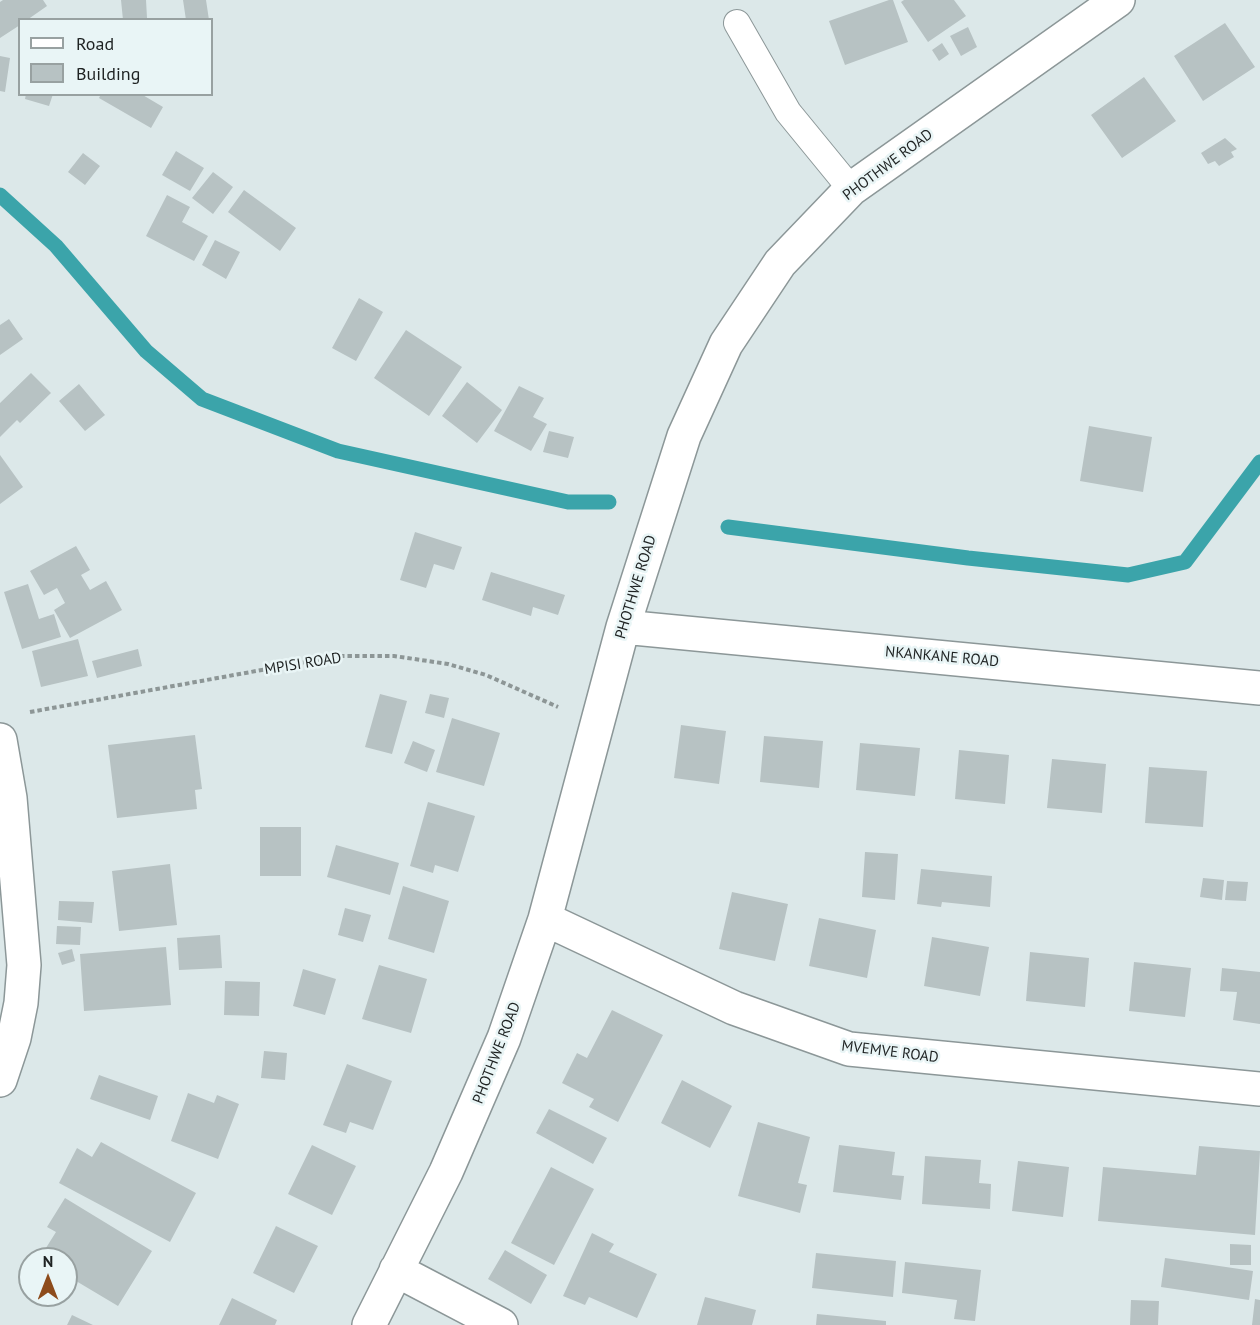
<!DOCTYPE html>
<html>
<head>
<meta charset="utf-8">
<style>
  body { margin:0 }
  #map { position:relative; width:1260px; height:1325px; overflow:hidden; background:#dce8e9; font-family:"PT Sans",sans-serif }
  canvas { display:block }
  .legend { position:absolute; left:18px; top:18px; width:195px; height:78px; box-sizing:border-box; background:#e9f5f6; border:2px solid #98a1a1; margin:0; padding:8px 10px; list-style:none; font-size:18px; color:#1e2222 }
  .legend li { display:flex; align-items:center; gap:12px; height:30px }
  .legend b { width:30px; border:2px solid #98a1a1 }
  .north { position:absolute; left:18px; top:1247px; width:60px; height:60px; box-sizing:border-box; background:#e9f5f6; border:2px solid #98a1a1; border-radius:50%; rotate:0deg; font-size:16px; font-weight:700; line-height:24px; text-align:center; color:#1e2222 }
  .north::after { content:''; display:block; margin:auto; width:21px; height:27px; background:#8d4b1b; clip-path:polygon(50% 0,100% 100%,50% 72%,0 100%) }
</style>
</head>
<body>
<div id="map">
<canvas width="1260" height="1325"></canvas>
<ul class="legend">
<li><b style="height:8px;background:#fff"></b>Road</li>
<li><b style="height:16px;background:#b7c2c3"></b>Building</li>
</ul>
<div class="north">N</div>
</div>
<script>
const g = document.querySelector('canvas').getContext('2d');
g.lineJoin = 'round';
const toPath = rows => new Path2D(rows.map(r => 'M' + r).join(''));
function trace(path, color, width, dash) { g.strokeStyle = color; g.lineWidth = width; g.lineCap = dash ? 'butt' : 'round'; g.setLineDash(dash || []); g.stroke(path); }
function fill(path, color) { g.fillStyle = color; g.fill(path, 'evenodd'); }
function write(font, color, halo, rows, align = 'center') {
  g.font = font + ' "PT Sans",sans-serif'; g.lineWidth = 5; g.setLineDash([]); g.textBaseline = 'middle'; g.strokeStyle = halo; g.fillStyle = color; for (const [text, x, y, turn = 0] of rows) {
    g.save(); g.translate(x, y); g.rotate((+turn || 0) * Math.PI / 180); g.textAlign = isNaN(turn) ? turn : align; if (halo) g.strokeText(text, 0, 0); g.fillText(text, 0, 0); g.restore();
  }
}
trace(toPath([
  [0,195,56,246,146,351,202,399,338,451,568,502,609,502],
  [728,527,968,558,1128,575,1185,562,1260,462]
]), '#3ba4aa', 15);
fill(toPath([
  [3,0,43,0,47,6,27,20,20,20,20,25,0,38,0,2],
  [121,0,146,0,147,18,123,20],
  [183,0,206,0,209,20,186,20],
  [889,0,893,0,908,42,845,65,829,21],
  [904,0,954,0,966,16,928,42,901,2],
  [1225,23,1255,67,1203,101,1174,56],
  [968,27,977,47,961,56,950,36],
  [942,43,949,54,939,61,932,50],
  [0,56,10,58,5,92,0,91],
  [1144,77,1176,121,1122,158,1091,115],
  [26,94,53,94,49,106,25,99],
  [101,94,141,94,163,107,151,128,99,98],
  [1225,138,1237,149,1231,152,1234,157,1219,166,1215,161,1208,164,1201,153],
  [176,151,204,168,190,191,162,175],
  [83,153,100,166,85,185,68,172],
  [213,172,233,187,213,214,192,198],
  [244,190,296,228,280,251,228,212],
  [167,195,190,207,182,222,208,236,194,261,146,236],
  [215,240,240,252,226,279,202,265],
  [359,298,383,312,356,361,332,348],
  [9,319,23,339,0,355,0,325],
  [406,330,462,367,429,416,374,378],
  [31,373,51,393,20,423,17,420,0,437,0,403],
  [467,382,502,410,477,443,442,416],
  [79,384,105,415,85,431,59,401],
  [519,386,544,398,533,417,547,424,531,451,494,431],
  [1089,426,1152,437,1143,492,1080,481],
  [549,431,574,437,568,458,543,452],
  [0,455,23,487,0,504],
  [415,532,462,547,454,570,434,564,426,588,400,580],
  [76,546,90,570,81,575,90,590,106,581,122,610,70,638,54,610,65,603,57,588,44,595,30,571],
  [491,572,565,595,558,615,533,607,531,616,482,600],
  [28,584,39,619,54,614,61,637,22,649,4,592],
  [78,639,88,676,41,687,32,651],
  [138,649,142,666,97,678,92,661],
  [380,694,407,701,392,754,365,747],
  [430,694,449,698,444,718,425,713],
  [452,718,500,733,484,786,436,772],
  [681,725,726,731,719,784,674,778],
  [195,735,202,789,195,790,197,809,117,818,108,745],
  [764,736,823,741,819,788,760,782],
  [413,741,435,750,427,772,404,763],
  [860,743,920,748,915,796,856,790],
  [959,750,1009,755,1005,804,955,799],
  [1052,759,1106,764,1102,813,1047,808],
  [1149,767,1207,771,1203,827,1145,823],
  [428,802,475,816,458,872,435,865,433,873,410,866],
  [260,827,301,827,301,876,260,876],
  [336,845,399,863,390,895,327,877],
  [865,852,898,854,895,900,862,897],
  [170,864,177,925,119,931,112,871],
  [921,869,992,876,990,907,942,902,941,907,917,904],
  [1203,878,1224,880,1222,900,1200,897],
  [1227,881,1248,882,1246,901,1225,900],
  [403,886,449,901,434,953,388,939],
  [732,892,788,904,775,961,719,949],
  [59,901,94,902,92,923,58,920],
  [345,908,371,915,363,942,338,935],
  [819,918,876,930,867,978,809,966],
  [57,926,81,927,80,945,56,944],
  [220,935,222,968,179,970,177,938],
  [932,937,989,947,980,996,924,986],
  [166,947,171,1005,84,1011,80,954],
  [72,949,75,961,62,965,58,953],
  [1030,952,1089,958,1085,1007,1026,1001],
  [1134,962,1191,968,1185,1017,1129,1011],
  [379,965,427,979,411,1033,362,1019],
  [1222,968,1260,972,1260,1024,1233,1020,1237,992,1220,991],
  [303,969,336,979,325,1015,293,1006],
  [225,981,260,982,259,1016,224,1015],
  [612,1010,663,1035,618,1122,589,1107,594,1099,562,1083,577,1053,587,1058],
  [264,1051,287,1053,285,1080,261,1078],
  [347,1064,392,1081,373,1130,350,1122,346,1133,323,1125],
  [99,1075,158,1096,150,1120,90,1099],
  [682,1080,732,1106,710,1148,661,1123],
  [188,1093,214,1103,217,1095,239,1104,218,1159,171,1141],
  [549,1109,607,1138,593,1164,536,1133],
  [758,1122,810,1137,798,1183,807,1185,800,1213,738,1196],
  [101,1142,196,1193,170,1242,59,1183,77,1148,92,1157],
  [312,1145,356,1166,332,1215,288,1194],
  [839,1145,895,1152,892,1175,904,1176,901,1200,833,1192],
  [1199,1146,1260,1151,1255,1235,1098,1221,1103,1167,1196,1175],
  [925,1156,981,1160,979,1183,991,1184,990,1209,922,1204],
  [1018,1161,1069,1167,1063,1217,1012,1211],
  [551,1167,594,1189,554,1265,511,1243],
  [65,1198,152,1251,118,1306,66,1275,66,1259,39,1259,56,1232,47,1227],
  [276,1226,318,1246,294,1293,253,1273],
  [592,1233,614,1244,609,1252,657,1274,637,1318,589,1297,585,1305,563,1296],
  [1230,1244,1251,1245,1251,1265,1230,1265],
  [505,1250,547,1275,531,1304,488,1279],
  [816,1253,896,1261,893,1297,812,1288],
  [1165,1258,1253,1271,1249,1300,1161,1287],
  [905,1262,981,1270,975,1321,954,1319,957,1300,902,1293],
  [705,1297,756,1310,752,1325,697,1325],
  [232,1298,277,1320,275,1325,219,1325],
  [1255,1299,1260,1300,1260,1325,1252,1325],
  [1131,1300,1159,1301,1158,1325,1130,1325],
  [817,1314,886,1321,886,1325,816,1325],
  [72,1315,93,1325,67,1325]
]), '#b7c2c3');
const lane = toPath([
  [737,23,788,112,851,189]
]);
const street = toPath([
  [623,627,1260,688],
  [0,740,10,798,24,965,21,1003,14,1038,0,1080],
  [545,919,734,1008,849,1049,1260,1089],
  [396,1270,501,1325],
  [369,1325,446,1172,504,1038,545,919,623,627,684,436,726,344,780,263,851,189,1118,0]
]);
trace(lane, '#8c9798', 28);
trace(street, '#8c9798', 36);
trace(toPath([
  [30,712,339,656,394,656,448,664,486,675,558,707]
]), '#8d9696', 4, [4.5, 3]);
trace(lane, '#fff', 26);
trace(street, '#fff', 33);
write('15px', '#1e2222', '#e9f5f6', [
  ["PHOTHWE ROAD",888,165,-37],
  ["PHOTHWE ROAD",636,587,-73],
  ["NKANKANE ROAD",942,657,5],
  ["MPISI ROAD",303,664,-9],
  ["MVEMVE ROAD",890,1052,7],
  ["PHOTHWE ROAD",497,1053,-69]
]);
</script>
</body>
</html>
